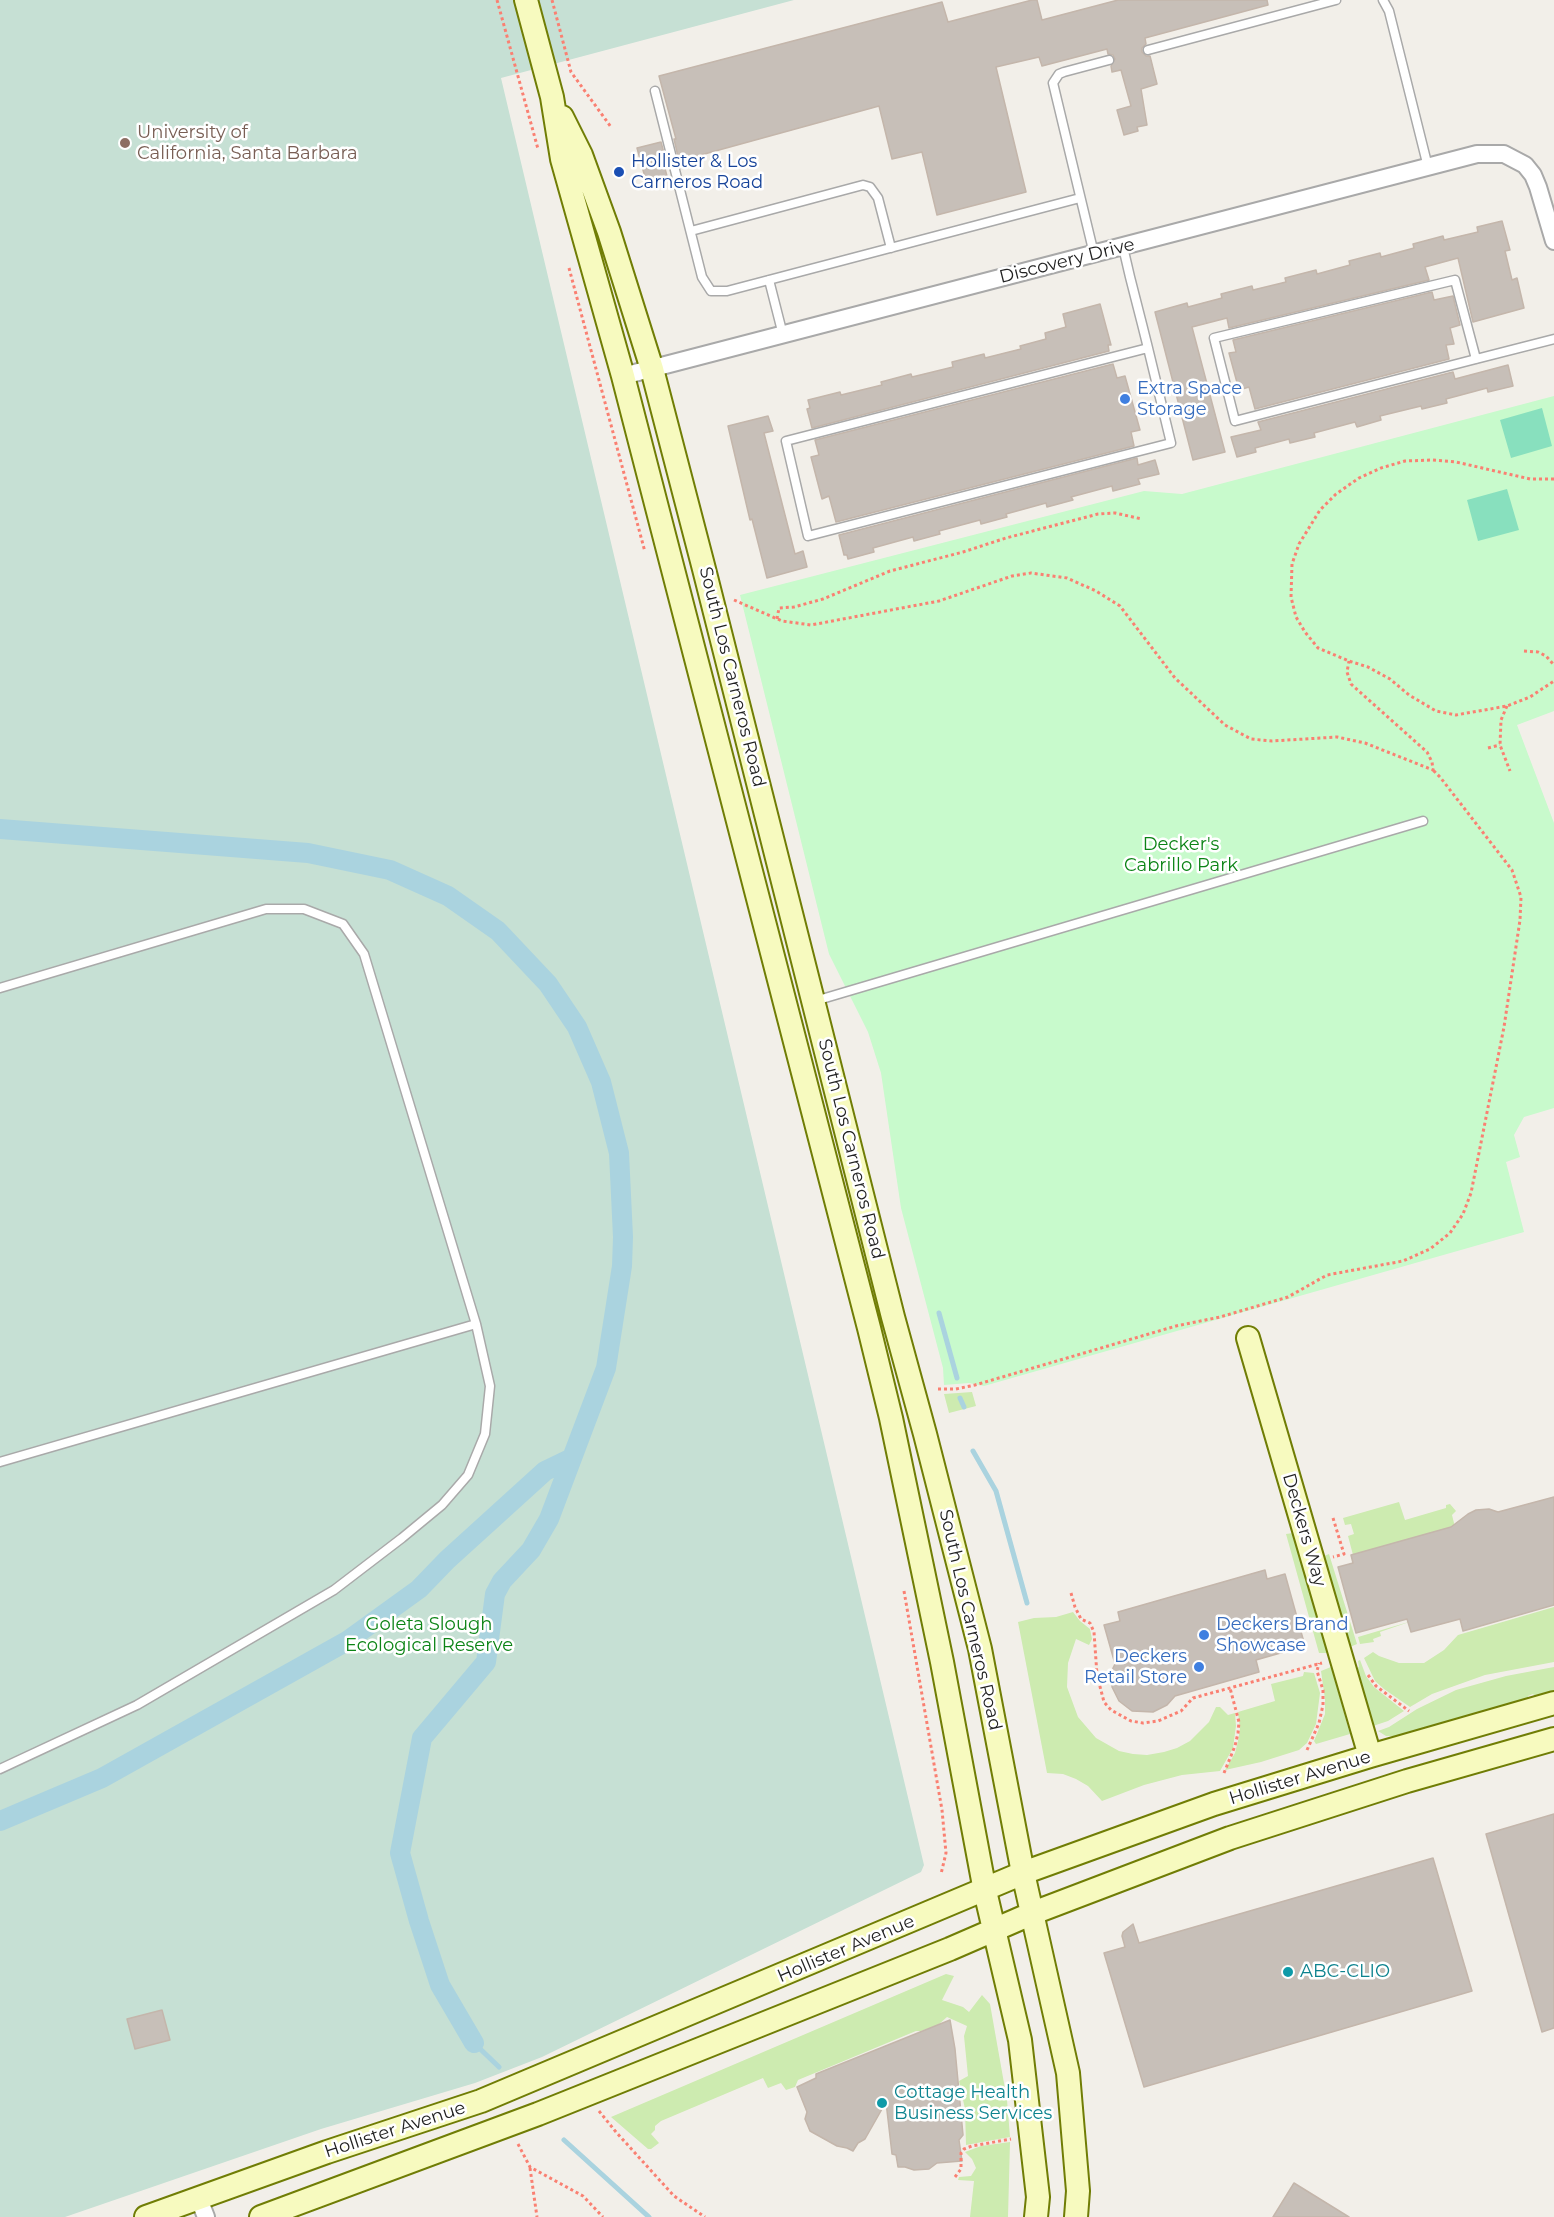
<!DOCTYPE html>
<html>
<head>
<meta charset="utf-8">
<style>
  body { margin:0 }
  canvas { display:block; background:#f2efe9 }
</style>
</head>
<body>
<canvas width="1554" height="2217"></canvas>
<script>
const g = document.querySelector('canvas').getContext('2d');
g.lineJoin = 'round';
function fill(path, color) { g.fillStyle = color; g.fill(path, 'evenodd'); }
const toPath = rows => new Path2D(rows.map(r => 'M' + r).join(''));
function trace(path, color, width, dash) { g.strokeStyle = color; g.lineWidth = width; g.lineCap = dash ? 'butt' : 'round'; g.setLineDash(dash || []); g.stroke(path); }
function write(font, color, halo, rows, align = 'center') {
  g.font = font + ' Montserrat,sans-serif'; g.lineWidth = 5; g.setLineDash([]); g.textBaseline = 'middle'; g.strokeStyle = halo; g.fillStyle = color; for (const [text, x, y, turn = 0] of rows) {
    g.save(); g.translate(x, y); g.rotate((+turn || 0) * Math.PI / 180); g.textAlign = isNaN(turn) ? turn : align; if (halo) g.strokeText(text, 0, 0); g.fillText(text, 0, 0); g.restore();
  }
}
fill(toPath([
  [972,1392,976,1406,949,1413,944,1394],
  [1399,1502,1405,1520,1446,1508,1446,1505,1450,1504,1456,1511,1452,1515,1455,1527,1353,1555,1348,1536,1354,1534,1351,1524,1345,1525,1343,1518],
  [1293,1533,1328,1653,1319,1653,1286,1534],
  [1329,1554,1357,1644,1350,1647,1324,1556],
  [1554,1607,1554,1662,1485,1675,1432,1694,1410,1707,1384,1689,1375,1681,1364,1658,1373,1652,1379,1656,1399,1663,1424,1663,1444,1650,1458,1635],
  [1073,1612,1080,1621,1090,1629,1092,1639,1089,1645,1076,1639,1068,1663,1067,1687,1078,1717,1096,1738,1119,1751,1133,1754,1147,1755,1164,1752,1177,1748,1190,1741,1209,1722,1216,1707,1220,1707,1228,1715,1235,1713,1236,1726,1233,1748,1220,1771,1182,1775,1144,1785,1102,1801,1088,1786,1076,1779,1063,1774,1047,1773,1018,1622,1034,1618,1056,1617],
  [1412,1621,1380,1632,1381,1636,1373,1639,1374,1642,1360,1644,1358,1637],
  [1360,1660,1366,1676,1374,1687,1404,1711,1388,1721,1373,1726,1357,1668,1359,1667,1358,1661],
  [1331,1667,1350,1734,1316,1744,1314,1741,1325,1714,1325,1699,1321,1671],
  [1554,1667,1554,1691,1535,1696,1533,1694,1528,1696,1528,1698,1396,1736,1386,1736,1378,1731,1389,1727,1417,1709,1456,1690,1506,1676],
  [1304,1672,1314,1673,1320,1693,1316,1724,1307,1743,1299,1750,1261,1762,1225,1770,1235,1753,1238,1741,1240,1729,1238,1712,1275,1701,1271,1684,1303,1676],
  [946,1974,954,1976,942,2000,963,2007,969,2012,982,1995,990,2004,1007,2100,1010,2137,966,2145,965,2109,959,2081,968,2076,964,2036,967,2026,947,2017,938,2025,921,2031,916,2031,798,2080,795,2087,786,2090,781,2083,768,2088,763,2078,661,2121,655,2126,655,2130,651,2134,659,2143,651,2149,648,2149,611,2117],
  [1010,2142,1008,2217,970,2217,974,2181,958,2180,959,2177,971,2176,976,2168,972,2159,965,2152,981,2146]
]), '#cdebb0');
fill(toPath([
  [0,0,794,0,501,78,924,1865,921,1872,542,2057,475,2083,321,2129,65,2217,0,2217]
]), '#c6e0d4');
fill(toPath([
  [1554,396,1554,711,1517,725,1554,823,1554,1108,1524,1117,1514,1135,1520,1157,1506,1162,1524,1232,984,1386,969,1383,944,1385,943,1368,901,1208,881,1073,868,1032,829,954,740,595,1144,491,1182,494]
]), '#c8facc');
fill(toPath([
  [1542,408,1552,446,1511,458,1500,420],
  [1507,489,1519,530,1478,541,1467,500]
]), '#88e0be');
trace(toPath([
  [939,1313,957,1378],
  [960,1398,964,1407],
  [973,1451,996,1491,1027,1603],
  [474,2043,499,2067],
  [564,2140,649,2217]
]), '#aad3df', 5);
trace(toPath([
  [0,829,308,853,390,870,448,896,498,931,548,984,577,1027,601,1082,619,1153,623,1237,622,1266,606,1368,549,1519,531,1550,502,1581,495,1594,486,1662,422,1738,400,1853,419,1921,440,1985,474,2043],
  [0,1821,102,1778,347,1641,419,1589,447,1560,545,1471,572,1458]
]), '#aad3df', 20);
const building = toPath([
  [1032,0,1037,0,1042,20,1118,0,1267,0,1268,5,1145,38,1146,44,1142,48,1142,52,1146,56,1150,56,1157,84,1141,89,1147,125,1137,127,1138,131,1124,135,1117,110,1131,106,1121,70,1112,72,1111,66,1115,59,1113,55,1108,54,1107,49,1042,66,1039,57,996,67,1026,192,937,215,922,152,892,159,879,106,679,161,674,139,676,139,659,76,942,2,948,22,1032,0],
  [661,142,667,164,664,165,667,176,646,181,637,148,661,142],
  [1502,221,1510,250,1505,251,1512,280,1517,278,1524,308,1473,322,1458,258,1425,267,1429,280,1229,328,1227,318,1192,327,1225,452,1193,460,1155,312,1187,303,1188,307,1222,298,1221,294,1252,286,1253,290,1286,282,1285,278,1316,270,1317,274,1350,265,1349,261,1380,253,1381,257,1414,248,1413,244,1443,236,1444,240,1478,232,1477,227,1502,221],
  [1432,292,1434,300,1453,296,1460,325,1450,328,1454,344,1446,345,1449,359,1255,409,1249,387,1239,390,1229,353,1236,352,1233,340,1432,292],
  [1100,304,1111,345,1108,345,1109,351,812,428,807,409,810,408,808,400,840,392,841,395,882,385,881,382,911,374,912,377,953,367,952,362,984,354,985,358,1021,349,1020,346,1046,339,1045,333,1066,327,1063,314,1100,304],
  [1113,364,1117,378,1125,376,1140,430,1131,432,1134,446,836,522,829,496,822,499,811,457,819,455,815,440,1113,364],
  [1508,365,1513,386,1488,392,1487,388,1446,399,1447,403,1422,409,1421,406,1380,416,1381,420,1357,427,1355,422,1314,433,1315,437,1290,443,1289,439,1255,448,1256,452,1237,457,1231,437,1261,430,1258,422,1453,372,1455,379,1508,365],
  [768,416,773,431,764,433,795,554,803,551,807,567,767,578,752,519,750,520,728,426,768,416],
  [1137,458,1138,465,1155,460,1159,474,1138,479,1140,484,1113,491,1112,486,1071,497,1073,500,1047,507,1046,503,1006,514,1007,517,981,524,980,520,939,531,940,534,914,541,913,537,873,548,874,552,848,559,847,555,844,555,839,535,1137,458],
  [1554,1497,1554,1605,1463,1631,1460,1619,1411,1632,1407,1619,1356,1633,1338,1567,1353,1563,1351,1555,1451,1527,1468,1514,1476,1510,1489,1509,1498,1512,1554,1497],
  [1265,1570,1267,1579,1285,1574,1305,1646,1256,1660,1259,1672,1175,1696,1167,1705,1153,1712,1132,1711,1119,1701,1112,1687,1112,1670,1115,1664,1104,1625,1120,1621,1118,1612,1265,1570],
  [1554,1814,1554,2028,1542,2032,1486,1834,1554,1814],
  [1433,1858,1472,1991,1144,2087,1104,1953,1125,1947,1122,1936,1123,1932,1133,1924,1139,1943,1433,1858],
  [162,2010,170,2040,135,2049,127,2019,162,2010],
  [950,2020,955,2049,963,2135,959,2140,962,2161,937,2163,929,2169,914,2170,905,2167,898,2167,896,2155,892,2154,886,2102,865,2139,858,2143,853,2151,847,2148,837,2146,810,2131,805,2119,807,2112,797,2087,816,2078,816,2074,950,2020],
  [1294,2183,1349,2217,1273,2217,1294,2183]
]);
fill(building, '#c7bfb8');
trace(building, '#c4b6ab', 1.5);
const lane = toPath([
  [1383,0,1389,11,1428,167],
  [1148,50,1336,0],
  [655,91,702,277,711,291,727,291,1080,198],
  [691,231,863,185,870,187,878,198,891,248],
  [1123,247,1130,277,1142,324,1148,348,1171,443,808,536,786,441,1148,348],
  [1094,254,1053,83,1059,74,1064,72,1109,60],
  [769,280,783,335],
  [1476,359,1455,280,1214,338,1235,421,1476,359,1554,339],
  [0,988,266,909,304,909,343,924,364,954,476,1324,490,1386,485,1434,468,1475,442,1505,402,1538,334,1590,137,1705,0,1769],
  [815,1001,1423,821],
  [0,1462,476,1324]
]);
const street = toPath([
  [623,376,1477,154,1504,154,1525,165,1533,175,1538,187,1554,241],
  [199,2199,206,2217]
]);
const secondary = toPath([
  [526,0,552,97,562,159,623,376,869,1328,891,1418,942,1662,985,1891,1020,2040,1038,2197,1036,2217],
  [562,117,581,155,609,232,652,369,704,569,893,1317,925,1434,980,1649,1023,1873,1068,2073,1078,2191,1076,2217],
  [1248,1338,1370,1756],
  [146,2217,327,2152,481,2101,1023,1873,1214,1804,1370,1756,1554,1703],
  [261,2217,538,2114,950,1949,1033,1913,1230,1838,1407,1781,1554,1739]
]);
trace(lane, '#a9a9a9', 11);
trace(street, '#a9a9a9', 20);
trace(secondary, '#707d05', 26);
trace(toPath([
  [497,0,538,149],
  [552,0,571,72,611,127],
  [569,268,645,552],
  [1554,479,1530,479,1456,462,1432,460,1405,461,1381,468,1359,478,1336,494,1320,510,1299,544,1292,564,1291,597,1296,617,1305,632,1318,648,1349,661,1368,667,1390,679,1409,695,1436,711,1456,715,1507,706,1530,697,1554,681],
  [734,600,782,621,811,625,939,601,1012,576,1031,573,1067,578,1096,591,1120,606,1175,678,1225,725,1251,739,1272,741,1337,737,1365,743,1433,770,1432,762,1427,752,1351,684,1347,672,1349,661],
  [777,619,779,608,794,607,823,599,890,571,963,552,1006,538,1098,514,1115,513,1142,519],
  [1524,651,1538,652,1546,656,1554,665],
  [1507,706,1501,720,1500,745,1510,771],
  [1488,748,1500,745],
  [938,1389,956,1389,975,1385,1176,1326,1220,1317,1288,1297,1327,1275,1403,1261,1430,1249,1450,1233,1463,1214,1471,1193,1504,1027,1520,920,1521,897,1512,870,1440,777,1433,770],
  [1333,1518,1344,1554,1333,1557],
  [904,1591,942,1810,946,1853,941,1874],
  [1071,1593,1075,1607,1081,1619,1090,1623,1094,1632,1097,1675,1104,1702,1111,1710,1131,1721,1143,1723,1158,1721,1181,1711,1193,1698,1322,1663],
  [1368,1675,1376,1686,1409,1711],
  [1307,1750,1319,1723,1323,1705,1323,1690,1317,1671,1319,1663],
  [1224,1773,1235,1746,1238,1733,1239,1722,1230,1688],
  [599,2111,616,2132,674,2196,705,2217],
  [518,2144,530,2167,583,2196,603,2217],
  [530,2168,537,2217],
  [955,2177,961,2169,961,2153,964,2149,972,2146,1011,2139]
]), '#fa8072', 3, [3, 3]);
trace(lane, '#fff', 8);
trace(street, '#fff', 16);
trace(secondary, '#f7fabf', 22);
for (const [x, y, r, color] of [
  [125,143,6,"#8d6e63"],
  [619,172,6,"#1a4fb4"],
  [1125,399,6,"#3f7fe0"],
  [1204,1635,6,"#3f7fe0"],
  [1199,1667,6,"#3f7fe0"],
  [1288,1972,6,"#0f9aa8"],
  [882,2103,6,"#0f9aa8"]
]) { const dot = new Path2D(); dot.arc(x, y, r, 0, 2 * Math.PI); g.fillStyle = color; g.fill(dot); trace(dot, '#fff', 2); }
write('18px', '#785e54', '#fff', [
  ["University of",137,133],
  ["California, Santa Barbara",137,154]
], 'left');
write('18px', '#164399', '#fff', [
  ["Hollister & Los",631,162],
  ["Carneros Road",631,183]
], 'left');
write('18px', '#222', '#fff', [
  ["Discovery Drive",1067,261,-14],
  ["South Los Carneros Road",732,677,76],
  ["South Los Carneros Road",851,1149,76],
  ["Deckers Way",1304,1530,74],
  ["South Los Carneros Road",970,1620,77],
  ["Hollister Avenue",1300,1778,-17],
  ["Hollister Avenue",846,1949,-23],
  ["Hollister Avenue",395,2130,-18]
]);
write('18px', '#366cbe', '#fff', [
  ["Extra Space",1137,389],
  ["Storage",1137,410],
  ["Deckers Brand",1216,1625],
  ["Showcase",1216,1646],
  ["Deckers",1187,1657,"right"],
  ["Retail Store",1187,1678,"right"]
], 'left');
write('18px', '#0c8416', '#fff', [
  ["Decker's",1181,845],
  ["Cabrillo Park",1181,866],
  ["Goleta Slough",429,1625],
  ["Ecological Reserve",429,1646]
]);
write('18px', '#0d838f', '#fff', [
  ["ABC-CLIO",1300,1972],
  ["Cottage Health",894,2093],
  ["Business Services",894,2114]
], 'left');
</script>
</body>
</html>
